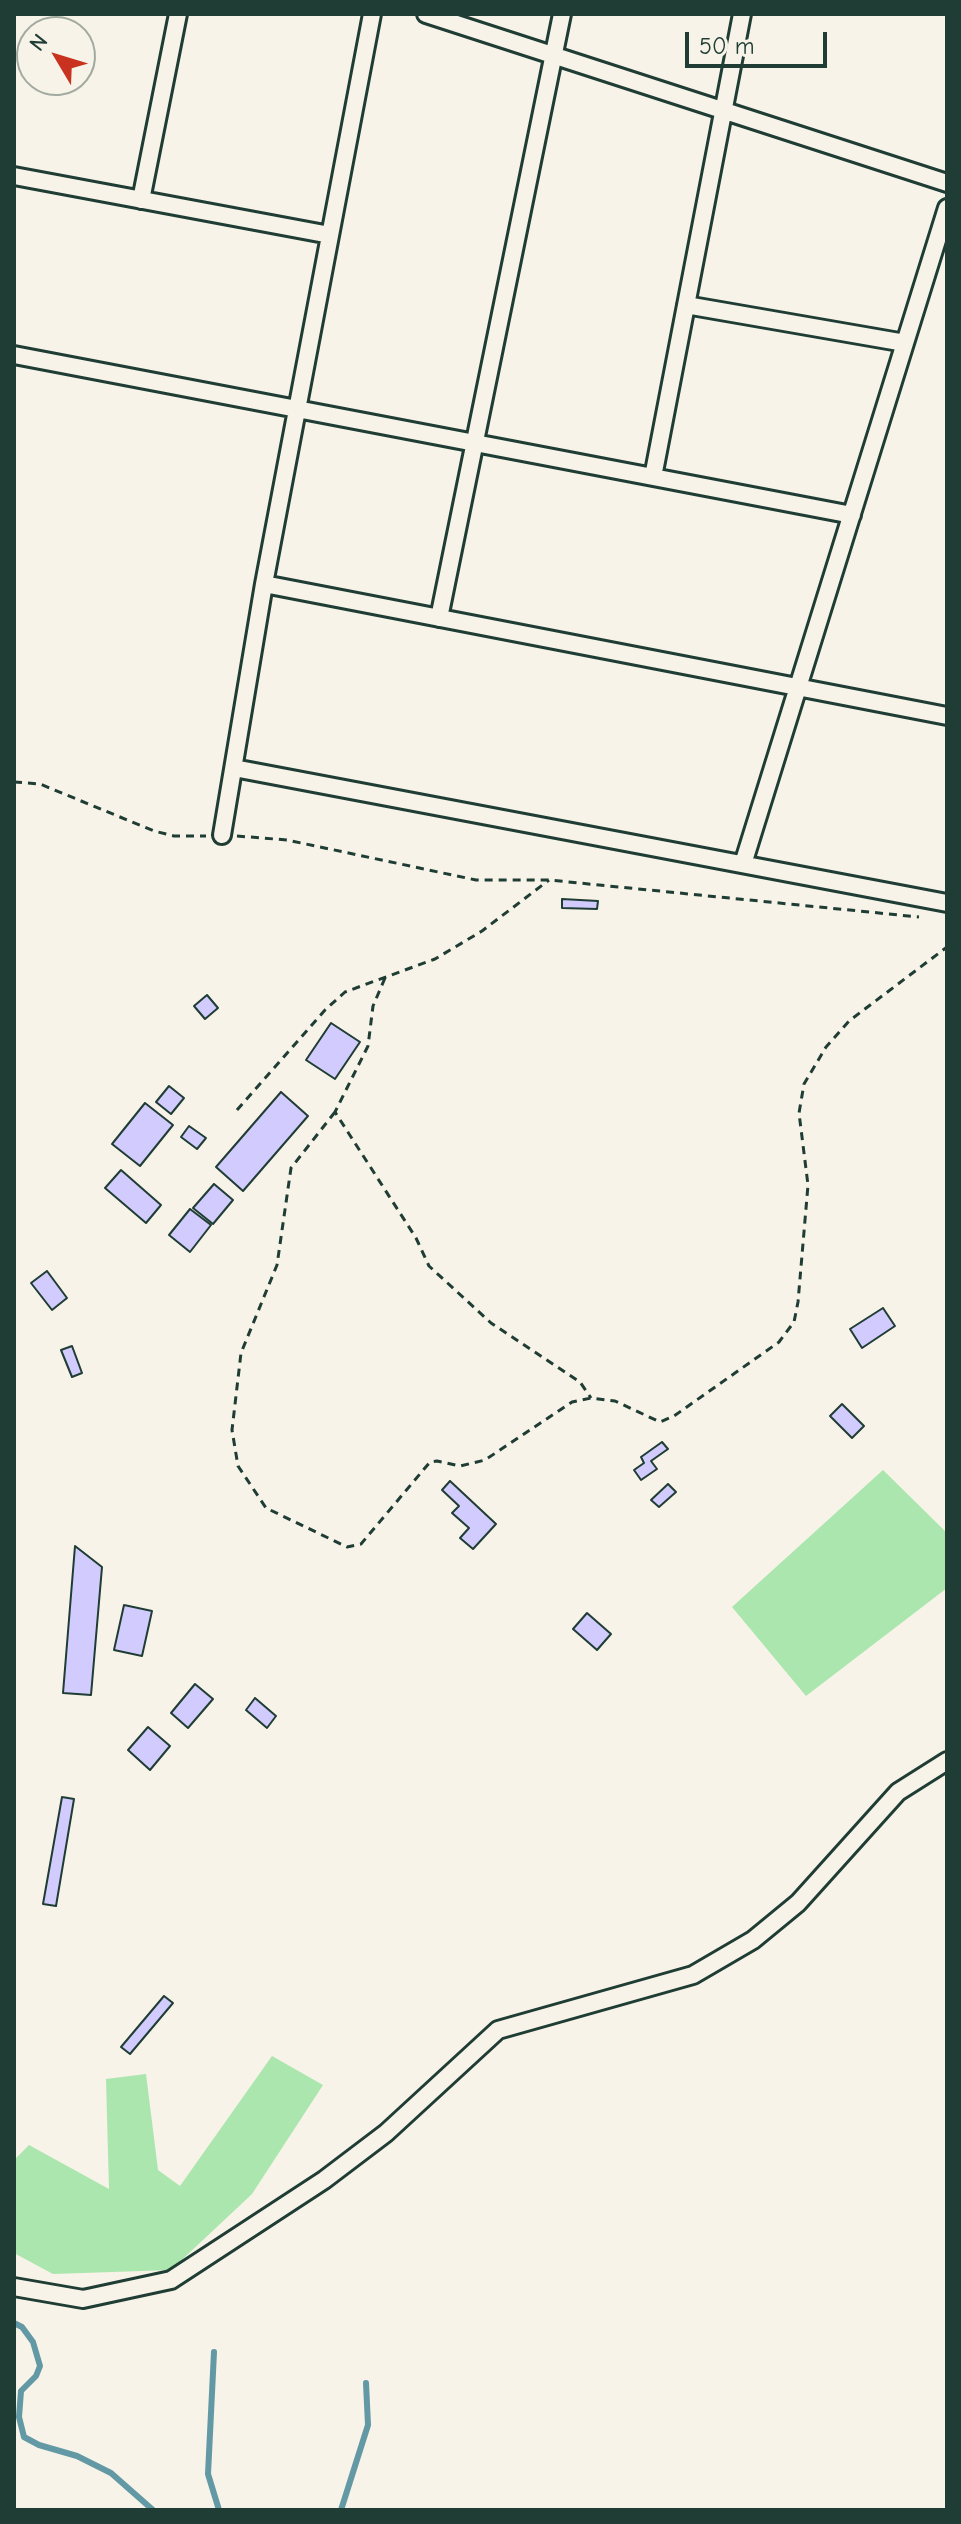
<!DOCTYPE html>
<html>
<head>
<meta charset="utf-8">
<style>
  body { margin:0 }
  #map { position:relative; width:961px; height:2524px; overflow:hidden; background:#f7f3e8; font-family:"Comic Neue",sans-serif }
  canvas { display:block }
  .frame { position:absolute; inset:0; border:16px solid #1f3d34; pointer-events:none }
  .north { position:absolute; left:16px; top:16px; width:80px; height:80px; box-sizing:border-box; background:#f7f3e8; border:2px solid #a1aaa0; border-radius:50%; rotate:308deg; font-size:22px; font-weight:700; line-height:32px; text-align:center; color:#1f3d34 }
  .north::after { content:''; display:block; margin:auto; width:28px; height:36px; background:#c8321e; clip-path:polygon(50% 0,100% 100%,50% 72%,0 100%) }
  .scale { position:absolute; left:685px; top:32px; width:142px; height:36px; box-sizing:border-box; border:4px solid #1f3d34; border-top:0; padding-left:10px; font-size:24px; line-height:28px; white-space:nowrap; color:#1f3d34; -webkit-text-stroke:6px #f7f3e8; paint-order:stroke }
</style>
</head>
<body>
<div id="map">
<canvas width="961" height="2524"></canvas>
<div class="frame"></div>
<div class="north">N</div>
<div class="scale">50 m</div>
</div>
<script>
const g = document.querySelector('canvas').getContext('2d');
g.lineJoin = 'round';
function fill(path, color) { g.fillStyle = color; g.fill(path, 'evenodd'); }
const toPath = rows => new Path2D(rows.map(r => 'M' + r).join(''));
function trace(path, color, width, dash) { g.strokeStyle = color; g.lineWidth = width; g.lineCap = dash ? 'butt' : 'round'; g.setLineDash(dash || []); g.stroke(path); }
fill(toPath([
  [883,1470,947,1533,947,1588,806,1696,732,1607],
  [272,2056,323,2085,252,2194,171,2270,53,2274,14,2253,14,2160,29,2145,109,2189,106,2079,146,2074,158,2170,180,2186]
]), '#aae6ad');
trace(toPath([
  [14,2323,22,2327,33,2342,40,2366,36,2376,21,2391,19,2417,24,2437,39,2445,77,2456,111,2473,153,2510],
  [214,2352,208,2474,219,2510],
  [341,2510,368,2425,366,2383]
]), '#6299a4', 6);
const building = toPath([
  [562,899,598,901,597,909,562,908,562,899],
  [207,995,218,1008,205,1019,194,1006,207,995],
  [331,1023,360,1042,335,1079,306,1060,331,1023],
  [169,1086,184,1098,171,1114,156,1102,169,1086],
  [281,1092,308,1116,243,1191,216,1167,281,1092],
  [145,1103,173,1125,140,1166,112,1144,145,1103],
  [189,1126,206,1138,197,1149,181,1137,189,1126],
  [121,1170,161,1205,146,1223,105,1188,121,1170],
  [214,1184,233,1200,213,1224,193,1208,214,1184],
  [190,1209,211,1225,190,1252,169,1235,190,1209],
  [47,1271,67,1298,52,1310,31,1283,47,1271],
  [883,1308,895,1326,862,1348,850,1329,883,1308],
  [72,1346,82,1373,72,1377,61,1350,72,1346],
  [842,1404,864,1426,852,1438,830,1416,842,1404],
  [662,1442,668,1449,651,1461,657,1469,641,1480,634,1470,644,1463,641,1457,662,1442],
  [450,1481,496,1524,473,1549,460,1538,469,1528,452,1513,459,1506,442,1490,450,1481],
  [668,1484,676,1492,659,1507,651,1500,668,1484],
  [75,1546,102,1567,91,1695,63,1693,75,1546],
  [124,1605,152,1611,142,1656,114,1650,124,1605],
  [587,1613,611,1634,597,1650,573,1629,587,1613],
  [195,1684,213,1699,188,1728,171,1713,195,1684],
  [255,1698,276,1716,267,1728,246,1710,255,1698],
  [148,1727,170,1746,150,1770,128,1750,148,1727],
  [62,1797,74,1799,56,1906,43,1904,62,1797],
  [164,1996,173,2003,130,2054,121,2047,164,1996]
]);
fill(building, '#d2cbfe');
trace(building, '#1f3d34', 2);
const minor = toPath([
  [426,14,947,183],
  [14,176,330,235],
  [141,200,178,14],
  [686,305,905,343],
  [14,355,852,515],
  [653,477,742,14],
  [264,584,947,716],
  [439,618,562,14],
  [234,768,947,903],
  [222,835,264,584,372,14],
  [743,864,947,208],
  [14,2287,83,2299,171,2280,324,2180,386,2133,498,2030,693,1975,753,1940,798,1903,898,1792,947,1761]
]);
trace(minor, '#1f3d34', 22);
trace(toPath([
  [14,782,40,784,154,831,174,836,206,836],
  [237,836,287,840,476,880,549,880,919,917],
  [385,978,373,1006,368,1046,335,1112,416,1238,429,1266,491,1323,580,1382,591,1398],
  [237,1110,325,1010,345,992,435,959,482,931,549,880],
  [335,1112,291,1168,277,1265,241,1353,232,1430,238,1466,266,1508,347,1547,361,1544,430,1462,437,1461,460,1466,485,1460,572,1402,591,1398,615,1401,660,1422,674,1416,779,1342,794,1322,798,1302,808,1185,799,1113,804,1084,826,1047,849,1021,947,947]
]), '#1f3d34', 3, [8, 6]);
trace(minor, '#f7f3e8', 16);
</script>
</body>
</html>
